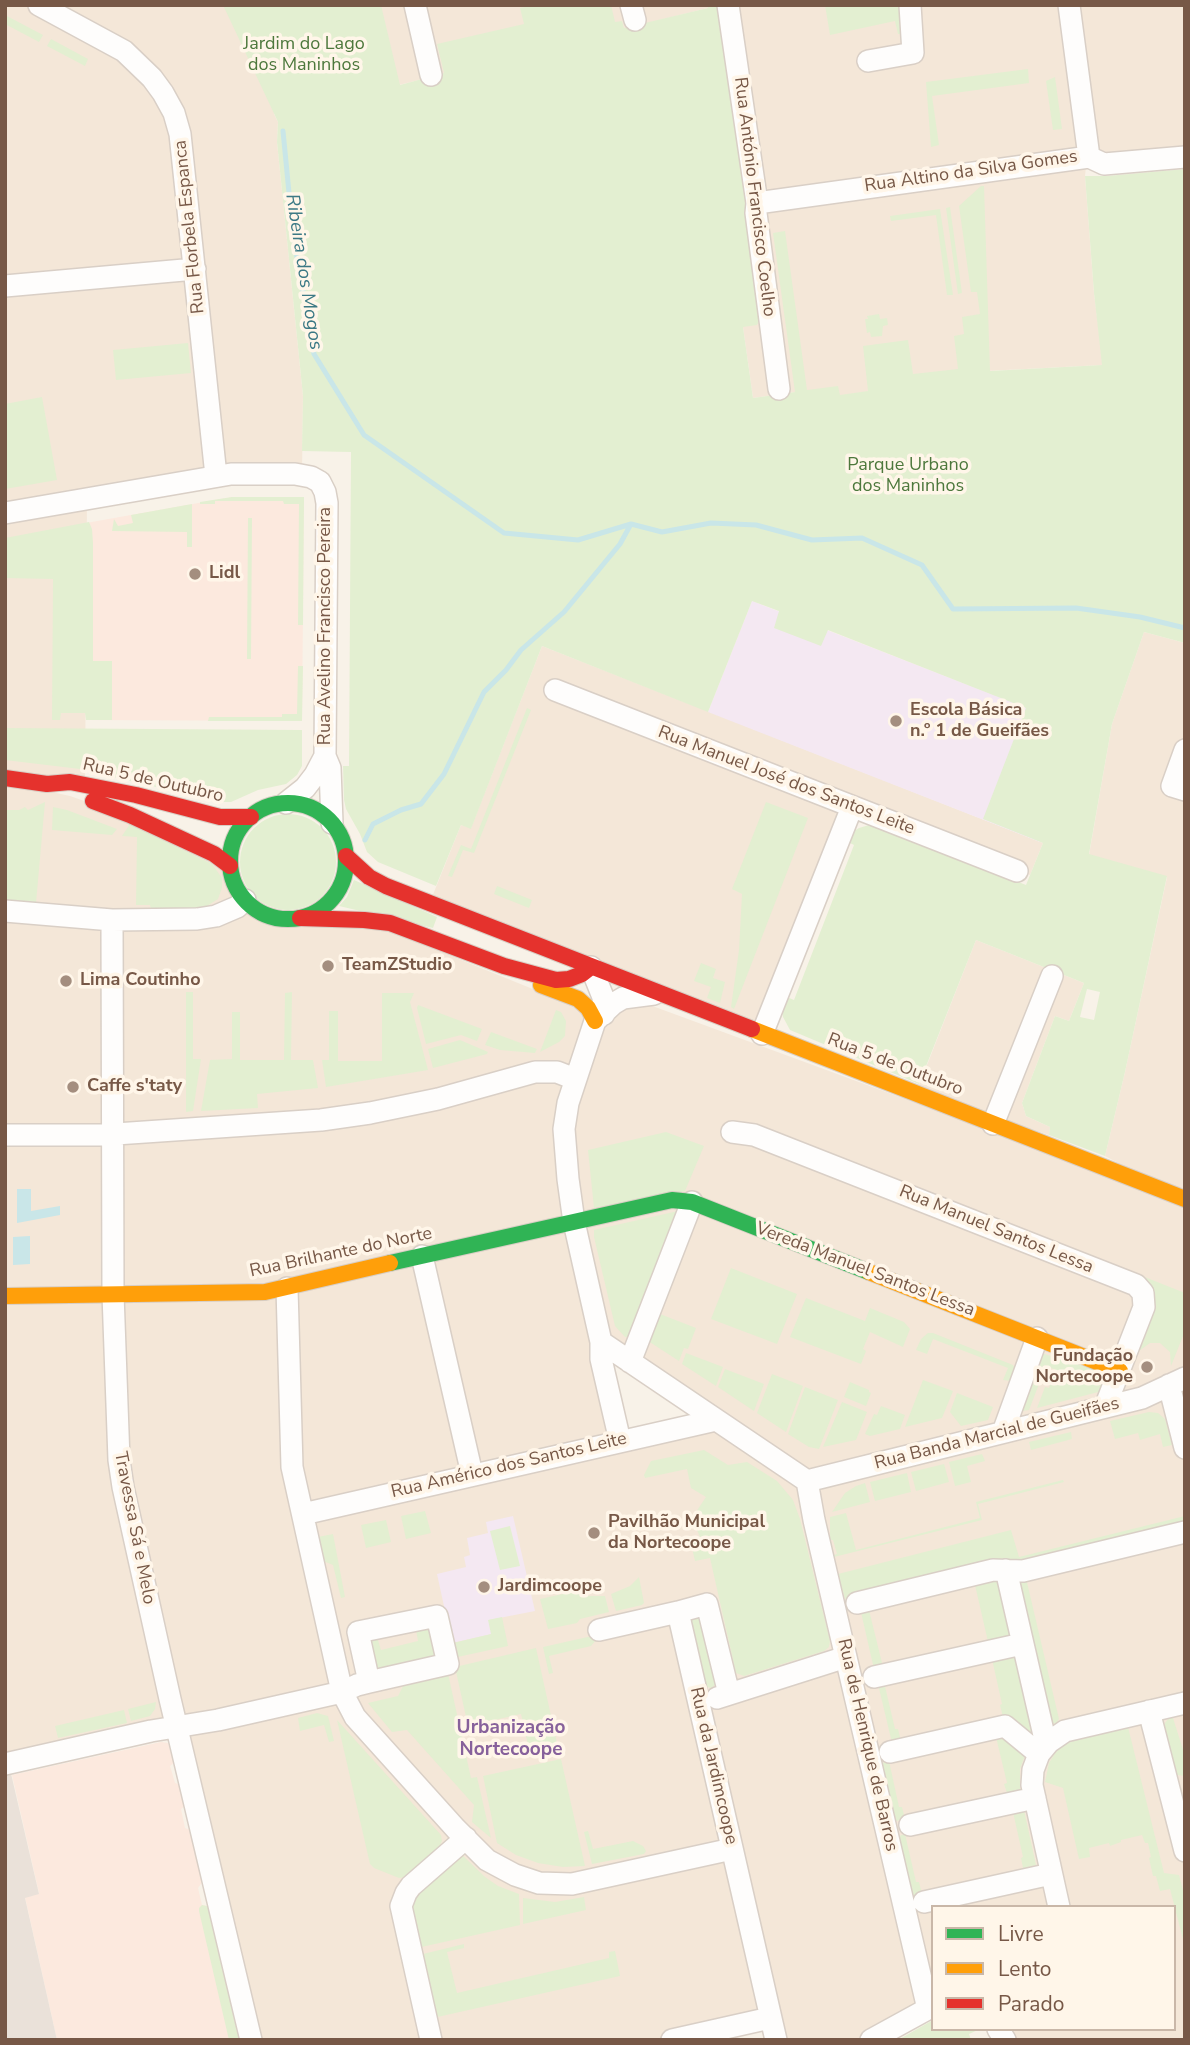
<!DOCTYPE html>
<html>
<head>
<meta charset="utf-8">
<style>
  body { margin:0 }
  #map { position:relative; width:1190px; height:2045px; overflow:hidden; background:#f8f2e8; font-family:"Nunito Sans",sans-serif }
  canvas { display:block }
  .frame { position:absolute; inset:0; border:7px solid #775847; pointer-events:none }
  .legend { position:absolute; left:931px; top:1905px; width:245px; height:126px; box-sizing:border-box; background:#fff6e9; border:2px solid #c9b7a8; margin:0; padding:9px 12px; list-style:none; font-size:21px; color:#775847 }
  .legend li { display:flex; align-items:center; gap:14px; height:35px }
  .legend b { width:35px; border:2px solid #c9b7a8 }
</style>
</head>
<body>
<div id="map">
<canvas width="1190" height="2045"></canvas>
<div class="frame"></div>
<ul class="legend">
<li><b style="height:9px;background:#30b455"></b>Livre</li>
<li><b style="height:9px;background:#ff9f0a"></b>Lento</li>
<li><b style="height:9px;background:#e5322d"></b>Parado</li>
</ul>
</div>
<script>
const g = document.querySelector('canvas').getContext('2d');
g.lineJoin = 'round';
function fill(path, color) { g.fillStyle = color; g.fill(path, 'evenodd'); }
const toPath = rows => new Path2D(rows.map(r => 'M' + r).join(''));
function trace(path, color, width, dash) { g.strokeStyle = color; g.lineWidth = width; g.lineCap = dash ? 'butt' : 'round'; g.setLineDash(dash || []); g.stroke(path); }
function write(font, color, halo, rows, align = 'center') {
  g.font = font + ' "Nunito Sans",sans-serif'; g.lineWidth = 7; g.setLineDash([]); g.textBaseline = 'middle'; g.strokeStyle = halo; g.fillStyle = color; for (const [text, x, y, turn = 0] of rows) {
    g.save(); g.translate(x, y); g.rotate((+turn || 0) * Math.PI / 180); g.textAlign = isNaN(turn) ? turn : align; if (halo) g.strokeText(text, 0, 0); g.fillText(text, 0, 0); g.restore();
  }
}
fill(toPath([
  [5,5,1067,5,1087,156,1085,176,1094,293,1103,365,986,371,798,412,795,392,753,398,743,327,747,228,750,228,716,6,399,85,274,114,278,122,277,142,303,396,302,473,87,497,85,786,5,776],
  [1071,5,1185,5,1185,154,1091,155],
  [1144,632,1185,643,1185,1198,1105,1156,1125,1072,1167,877,1089,855,1112,724],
  [542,646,1043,843,1030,875,850,805,762,1032,430,902,461,825,471,828],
  [5,782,70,796,122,814,228,867,232,884,243,900,222,912,5,910],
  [248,908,256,914,282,921,370,923,587,1011,574,1077,560,1071,390,1107,113,1131,113,921],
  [5,913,111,922,111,1293,5,1294],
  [976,940,1084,983,1069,1021,1055,1016,1022,1103,1026,1116,1050,1127,1049,1135,916,1093],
  [628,997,1185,1202,1185,1376,807,1478,604,1341,575,1220,572,1092,614,1005],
  [532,1075,572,1080,572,1221,287,1286,114,1293,112,1134,264,1127],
  [572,1225,617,1439,473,1471,423,1258],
  [421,1258,469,1472,304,1512,288,1290],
  [285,1290,289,1449,340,1691,178,1725,121,1460,114,1296],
  [111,1296,117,1460,175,1725,5,1763,5,1298],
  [1168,1387,1185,1454,1185,1700,1067,1727,1033,1763,1058,1907,933,1907,933,2005,810,1483],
  [716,1422,804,1483,844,1656,696,1702,729,1845,581,1880,511,1872,358,1717,304,1515],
  [846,1658,925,2008,867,2040,778,2040,700,1705],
  [341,1694,462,1839,410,1885,430,2040,252,2040,179,1728],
  [1185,1705,1185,1842,1151,1713],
  [1148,1714,1185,1855,1185,2040,1007,2040,1001,2029,1174,2029,1174,1907,1061,1907,1034,1788,1052,1742],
  [466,1840,533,1884,731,1850,768,2017,668,2040,432,2040,403,1910]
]), '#f4e7d8');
fill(toPath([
  [232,497,304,497,302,721,86,720,86,523],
  [161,1742,168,1743,175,1762,170,1766,175,1783,181,1785,186,1805,181,1809,185,1828,190,1830,192,1833,203,1881,198,1888,202,1905,207,1906,209,1910,239,2040,57,2040,25,1897,39,1893,12,1775]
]), '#fce9de');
fill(toPath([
  [9,1765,39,1894,25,1898,57,2040,5,2040,5,1766]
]), '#eae1d9');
fill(toPath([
  [752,601,1084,730,1040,842,708,712],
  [513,1516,535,1611,489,1620,492,1634,452,1643,437,1574,466,1567,464,1557,470,1555,467,1538,488,1533,486,1522]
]), '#f4e8f2');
fill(toPath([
  [223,5,381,5,400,85,444,73,437,44,524,24,520,8,534,5,611,5,615,22,622,21,624,28,708,8,708,5,719,5,751,227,747,229,760,319,757,325,743,327,753,398,795,392,773,233,785,231,807,390,838,386,840,395,868,391,863,346,908,340,913,374,958,369,954,336,964,334,962,317,980,314,977,292,971,292,959,206,981,186,984,186,990,371,1102,365,1094,293,1085,176,1107,176,1185,169,1185,643,1144,632,1112,724,1089,854,1167,876,1125,1072,1105,1156,1049,1135,1050,1127,1026,1116,1022,1103,1055,1016,1069,1021,1084,983,976,940,919,1084,790,1030,783,1017,782,1011,787,997,794,1000,854,845,848,842,854,831,859,828,869,825,876,826,1026,885,1043,843,983,819,1026,708,828,630,821,646,774,628,779,611,752,601,708,712,542,646,471,829,461,825,436,886,378,862,367,852,360,834,346,809,344,800,343,766,349,766,351,452,302,451,303,396,277,142,278,122],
  [1087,989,1100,992,1094,1020,1080,1017],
  [825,5,901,5,904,34,898,34,895,21,830,35],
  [5,15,43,35,39,42,5,24],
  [51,39,88,59,85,66,47,46],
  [1028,69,1029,83,932,96,939,145,931,147,926,82],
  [1055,77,1062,129,1053,130,1046,81],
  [950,207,962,293,958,294,946,208],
  [940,209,953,295,947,295,936,215,891,221,890,216],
  [879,314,880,319,887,318,888,325,883,326,882,336,871,337,870,332,867,333,865,319,868,319,867,316],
  [188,343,191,373,116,380,113,350],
  [42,397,57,480,5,489,5,404],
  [232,497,304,497,303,625,298,625,299,504,284,504,283,501,215,501,215,504,200,504,200,502],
  [192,504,192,547,187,547,187,532,112,531,114,519,118,526,133,523,131,515],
  [248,518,252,518,251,659,247,659],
  [89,522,92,529,93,543,93,661,112,661,112,720,86,720,85,713,61,713,60,720,52,720,53,579,5,578,5,538],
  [298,666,303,666,302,721,208,721,209,717,282,717,282,714,297,714],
  [527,708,531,710,474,853,463,850,452,877,448,876,461,845,471,849],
  [5,728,302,730,302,766,297,775,286,784,258,790,231,802,220,802,80,769,5,760],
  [45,802,36,903,5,901,5,810,19,810,25,807,28,810],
  [766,802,808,818,734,1009,731,1007,739,950,742,894,732,889],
  [53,807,67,810,117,829,112,835,52,830],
  '240 862a48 48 0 1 1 96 0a48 48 0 1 1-96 0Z',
  [130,824,212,864,222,878,222,888,218,899,207,906,199,908,151,909,150,905,136,905,137,837,122,836],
  [354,880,437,917,433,928,339,906,347,897],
  [497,886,532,900,529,908,494,894],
  [701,963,716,969,713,978,725,982,720,1003,707,998,711,987,694,981],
  [186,992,193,992,193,1059,201,1059,193,1111,186,1112],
  [292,992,291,1060,313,1060,318,1088,257,1094,258,1108,201,1111,210,1060,232,1059,232,1012,240,1012,240,1060,284,1060,285,993],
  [382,993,414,993,410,1002,428,1070,326,1087,322,1060,329,1060,329,1011,338,1011,338,1061,382,1061],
  [418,1005,482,1029,477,1041,461,1035,426,1044,417,1008],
  [556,1010,561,1012,566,1021,565,1036,559,1042,540,1052],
  [491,1032,537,1049,535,1053,500,1050,485,1045],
  [460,1040,488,1052,487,1054,433,1068,428,1049],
  [666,1132,704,1146,685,1191,594,1208,588,1150],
  [678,1211,629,1337,625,1337,615,1326,594,1237,594,1230],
  [731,1268,797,1294,777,1344,711,1319],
  [1137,1274,1185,1293,1185,1331,1171,1366,1170,1352,1160,1343,1150,1343,1139,1351,1146,1335,1143,1333],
  [663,1295,667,1297,660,1314,696,1328,688,1349,684,1348,679,1361,645,1339],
  [806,1298,865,1321,870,1308,904,1322,910,1329,903,1347,870,1332,863,1349,866,1351,861,1364,790,1337],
  [928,1333,933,1333,1013,1365,1017,1371,1011,1381,1003,1380,1008,1368,933,1339,927,1354,916,1350,921,1339],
  [1038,1352,1106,1373,1102,1391,1037,1408,1045,1387,1049,1388,1056,1370,1044,1365,1036,1382,1039,1384,1029,1410,1022,1411,1020,1409],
  [686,1353,723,1367,716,1386,682,1364],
  [725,1369,764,1384,754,1411,718,1387],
  [772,1374,803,1386,786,1432,757,1413],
  [923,1380,953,1391,942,1418,905,1427],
  [850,1382,869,1390,869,1392,871,1393,866,1406,844,1397],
  [805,1387,838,1400,819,1449,809,1447,788,1434],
  [957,1393,993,1407,988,1420,961,1426,950,1412],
  [842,1402,867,1412,856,1440,823,1447],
  [881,1406,905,1415,900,1429,870,1436,865,1434,874,1414,877,1415],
  [1149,1412,1158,1413,1165,1419,1172,1445,1163,1447,1160,1434,1140,1440,1138,1433,1115,1439,1110,1421],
  [1071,1432,1072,1439,1031,1450,1029,1442],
  [704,1450,728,1465,747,1462,777,1481,793,1500,800,1519,830,1641,829,1647,824,1651,744,1676,736,1673,710,1558,695,1561,690,1539,700,1537,692,1518,706,1497,691,1488,687,1469,645,1478,644,1475,651,1461],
  [982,1454,985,1461,967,1466,971,1482,955,1486,949,1462],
  [944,1464,949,1482,916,1491,911,1472],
  [907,1473,911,1492,875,1501,870,1482],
  [1063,1480,1064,1482,978,1504,982,1520,834,1557,834,1555,837,1554,833,1540,830,1540,830,1517,846,1513,856,1550,980,1518,976,1502],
  [865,1483,870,1502,832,1512,845,1493,856,1486],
  [425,1511,431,1533,406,1539,401,1516],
  [1185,1516,1185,1523,1021,1563,997,1562,845,1599,838,1574,1011,1530,1019,1557],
  [386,1520,391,1542,366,1548,361,1525],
  [510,1526,520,1566,500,1570,490,1531],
  [333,1534,345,1597,341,1598,333,1565,323,1561,318,1537],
  [639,1577,644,1603,642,1605,616,1611,611,1594,630,1586],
  [998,1578,1014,1634,989,1646,975,1585],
  [1026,1578,1059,1719,1056,1723,1052,1724,1016,1581],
  [572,1592,589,1596,605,1596,609,1612,580,1619,577,1623,548,1629,540,1599],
  [868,1606,883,1667,874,1669,860,1608],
  [699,1613,716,1681,715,1685,711,1688,704,1686,689,1614],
  [502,1617,508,1646,453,1658,453,1643,491,1634,488,1620],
  [433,1626,440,1661,372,1676,364,1640,377,1637,381,1650,418,1641,416,1630],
  [592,1636,596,1640,591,1646,549,1656,553,1673,549,1674,543,1647],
  [536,1648,559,1752,531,1758,521,1714,468,1726,455,1667],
  [1016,1652,1033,1729,1029,1733,1003,1717,1000,1705,1002,1704,992,1659],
  [447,1669,471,1778,477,1777,491,1838,472,1822,474,1805,407,1730,392,1732,368,1703,398,1696,407,1678],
  [884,1682,895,1729,898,1729,901,1741,892,1743,878,1684],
  [156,1702,155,1709,150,1716,131,1721,128,1709],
  [124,1710,127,1723,58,1738,55,1726],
  [317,1713,328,1716,334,1741,329,1742,324,1725,300,1731,298,1718],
  [1169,1718,1173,1718,1185,1756,1185,1776,1177,1775,1165,1729,1165,1723],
  [337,1720,441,1835,442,1841,439,1847,406,1877,399,1878,374,1868,370,1864],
  [1128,1727,1164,1873,1179,1875,1185,1898,1185,1947,1170,1889,1160,1891,1156,1876,1153,1876,1149,1858,1151,1857,1148,1843,1145,1843,1142,1835,1121,1840,1121,1842,1110,1846,1109,1843,1089,1848,1090,1857,1079,1859,1063,1788,1045,1782,1049,1763,1056,1752,1065,1744,1077,1740],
  [1003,1732,1026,1753,1020,1769,1020,1790,1007,1793,1004,1784,1007,1783,996,1737],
  [561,1759,585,1866,563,1867,538,1863,516,1855,497,1843,483,1776],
  [889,1761,899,1807,902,1807,905,1819,896,1821,882,1763],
  [1024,1810,1036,1865,1023,1868,1021,1858,1023,1857,1013,1812],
  [588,1831,593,1849,633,1841,643,1846,646,1851,644,1854,592,1864,584,1832],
  [905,1834,916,1882,919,1882,922,1894,913,1896,899,1836],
  [461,1854,485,1877,498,1886,519,1894,520,1925,417,1948,409,1912,416,1892],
  [584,1897,586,1910,523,1924,523,1898,555,1902],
  [202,1905,207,1906,209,1910,239,2040,229,2040,199,1911,199,1908],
  [464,1944,464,1948,447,1952,457,1993,609,1958,609,1952,615,1951,620,1976,433,2018,419,1955],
  [933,2020,933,2029,980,2029,969,2034,971,2040,898,2040]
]), '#e3efd1');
fill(toPath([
  [17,1189,31,1189,31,1211,60,1206,60,1215,17,1223],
  [30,1236,30,1264,13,1265,13,1237]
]), '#c9e6e8');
trace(toPath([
  [283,131,293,234,314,354,364,435,504,533,578,540,631,524,662,532,711,523,756,525,812,540,862,538,922,565,953,609,1076,608,1140,617,1185,628],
  [365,840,373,824,401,810,421,804,444,774,484,692,506,670,521,650,564,612,620,544,631,524]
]), '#c9e6e8', 5);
const street = toPath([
  [39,5,124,51,152,78,163,93,174,113,180,134,216,476],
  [415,5,431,75],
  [631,5,635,20],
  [728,5,757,203,756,213,779,389],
  [1069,5,1089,157],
  [868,61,913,53,910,5],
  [757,203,1089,157,1104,164,1185,157],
  [5,286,195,269],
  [5,513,231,474,295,474,311,477,320,482,325,492,327,503,325,756,330,768,332,823],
  [555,690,1017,871],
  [1185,750,1172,786,1185,790],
  [286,803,305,788,315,775,325,756],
  [5,911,112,920,197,919,216,916,237,907,245,900],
  [112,920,113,1294,119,1460,123,1487,170,1699,251,2040],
  [591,967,603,997,604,1014],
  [762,1034,852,807],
  [993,1124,1052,976],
  [732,1132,754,1135,1136,1285,1143,1293,1144,1307,1105,1407],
  [5,1135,101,1135,321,1120,370,1113,438,1099,535,1072,557,1072,575,1079],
  [422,1256,472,1474],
  [287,1288,292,1467,342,1692,357,1685,369,1682,448,1664,437,1616,358,1632,369,1682],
  [601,1342,807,1481],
  [630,1362,692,1202],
  [1169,1385,1185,1448],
  [1003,1432,1037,1338],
  [620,1441,601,1359,601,1342,574,1222,568,1179,564,1129,568,1103,595,1021,613,1004,623,998,654,994],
  [807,1481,814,1520,928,2009],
  [807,1481,1142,1398,1185,1378],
  [303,1514,716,1420],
  [1006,1570,1046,1744],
  [857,1603,993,1570,1023,1571,1185,1532],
  [599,1630,678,1612],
  [874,1677,1022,1644],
  [729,1694,707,1604,678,1612,776,2040],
  [717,1698,846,1657],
  [1149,1711,1185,1851],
  [890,1752,1005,1726,1039,1754],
  [5,1764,151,1731,218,1720,342,1692,355,1717,456,1829,487,1860,515,1875,539,1883,572,1884,732,1849],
  [910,1825,1035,1798],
  [924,1902,1051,1874],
  [1059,1907,1032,1785,1033,1770,1039,1754,1049,1742,1065,1731,1185,1703],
  [998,2029,1005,2040],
  [431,2040,401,1906,406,1893,411,1886,466,1838],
  [672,2040,770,2018],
  [871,2040,933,2006]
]);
const fast = toPath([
  '230 861a58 58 0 1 1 116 0a58 58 0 1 1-116 0Z',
  [390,1263,672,1200,692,1202,869,1272]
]);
const slow = toPath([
  [541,985,578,999,588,1008,595,1021],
  [752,1029,1185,1199],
  [869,1272,1120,1371],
  [5,1296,265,1292,390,1263]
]);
const jam = toPath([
  [5,778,47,784,70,782,136,795,220,817,251,817],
  [93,801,130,815,214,854,230,866],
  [346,856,369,877,386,886,752,1029],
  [300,918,364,920,390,923,504,966,556,980,569,979,582,974,591,967]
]);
trace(street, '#d9cfc6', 24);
trace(fast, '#d8cec4', 18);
trace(slow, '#d8cec4', 18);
trace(jam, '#d8cec4', 18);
trace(street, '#fefdfc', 21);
trace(fast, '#30b455', 16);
trace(slow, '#ff9f0a', 16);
trace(jam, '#e5322d', 16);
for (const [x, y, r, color] of [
  [195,574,7,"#a48e7f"],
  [896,721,7,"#a48e7f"],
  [328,966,7,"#a48e7f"],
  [66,981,7,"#a48e7f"],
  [73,1087,7,"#a48e7f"],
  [1147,1367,7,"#a48e7f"],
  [594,1533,7,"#a48e7f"],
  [484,1587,7,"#a48e7f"]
]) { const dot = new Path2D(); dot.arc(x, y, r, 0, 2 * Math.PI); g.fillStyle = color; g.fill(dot); trace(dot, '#fff6e9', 2.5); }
write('18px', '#4d783c', '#fff6e9', [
  ["Jardim do Lago",304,45],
  ["dos Maninhos",304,66],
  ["Parque Urbano",908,466],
  ["dos Maninhos",908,487]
]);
write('18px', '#775847', '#fff6e9', [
  ["Rua Altino da Silva Gomes",971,172,-8],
  ["Rua António Francisco Coelho",754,197,83],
  ["Rua Florbela Espanca",190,227,-96],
  ["Rua Avelino Francisco Pereira",326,626,-90],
  ["Rua 5 de Outubro",153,781,13],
  ["Rua Manuel José dos Santos Leite",786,781,21],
  ["Rua 5 de Outubro",895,1065,21],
  ["Rua Manuel Santos Lessa",996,1230,22],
  ["Rua Brilhante do Norte",341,1253,-12],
  ["Vereda Manuel Santos Lessa",865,1270,21],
  ["Rua Banda Marcial de Gueifães",997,1434,-14],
  ["Rua Américo dos Santos Leite",509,1466,-13],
  ["Travessa Sá e Melo",134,1528,79],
  ["Rua de Henrique de Barros",867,1745,77],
  ["Rua da Jardimcoope",713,1766,77]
]);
write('bold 18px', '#775847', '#fff6e9', [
  ["Lidl",209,574],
  ["Escola Básica",910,711],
  ["n.º 1 de Gueifães",910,732],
  ["TeamZStudio",342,966],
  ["Lima Coutinho",80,981],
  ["Caffe s'taty",87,1087],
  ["Fundação",1133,1357,"right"],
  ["Nortecoope",1133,1378,"right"],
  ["Pavilhão Municipal",608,1523],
  ["da Nortecoope",608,1544],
  ["Jardimcoope",498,1587]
], 'left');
write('italic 19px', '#3c7985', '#fff6e9', [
  ["Ribeira dos Mogos",303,272,81]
]);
write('bold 19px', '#87619b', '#fff6e9', [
  ["Urbanização",511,1728],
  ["Nortecoope",511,1750]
]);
</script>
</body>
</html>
